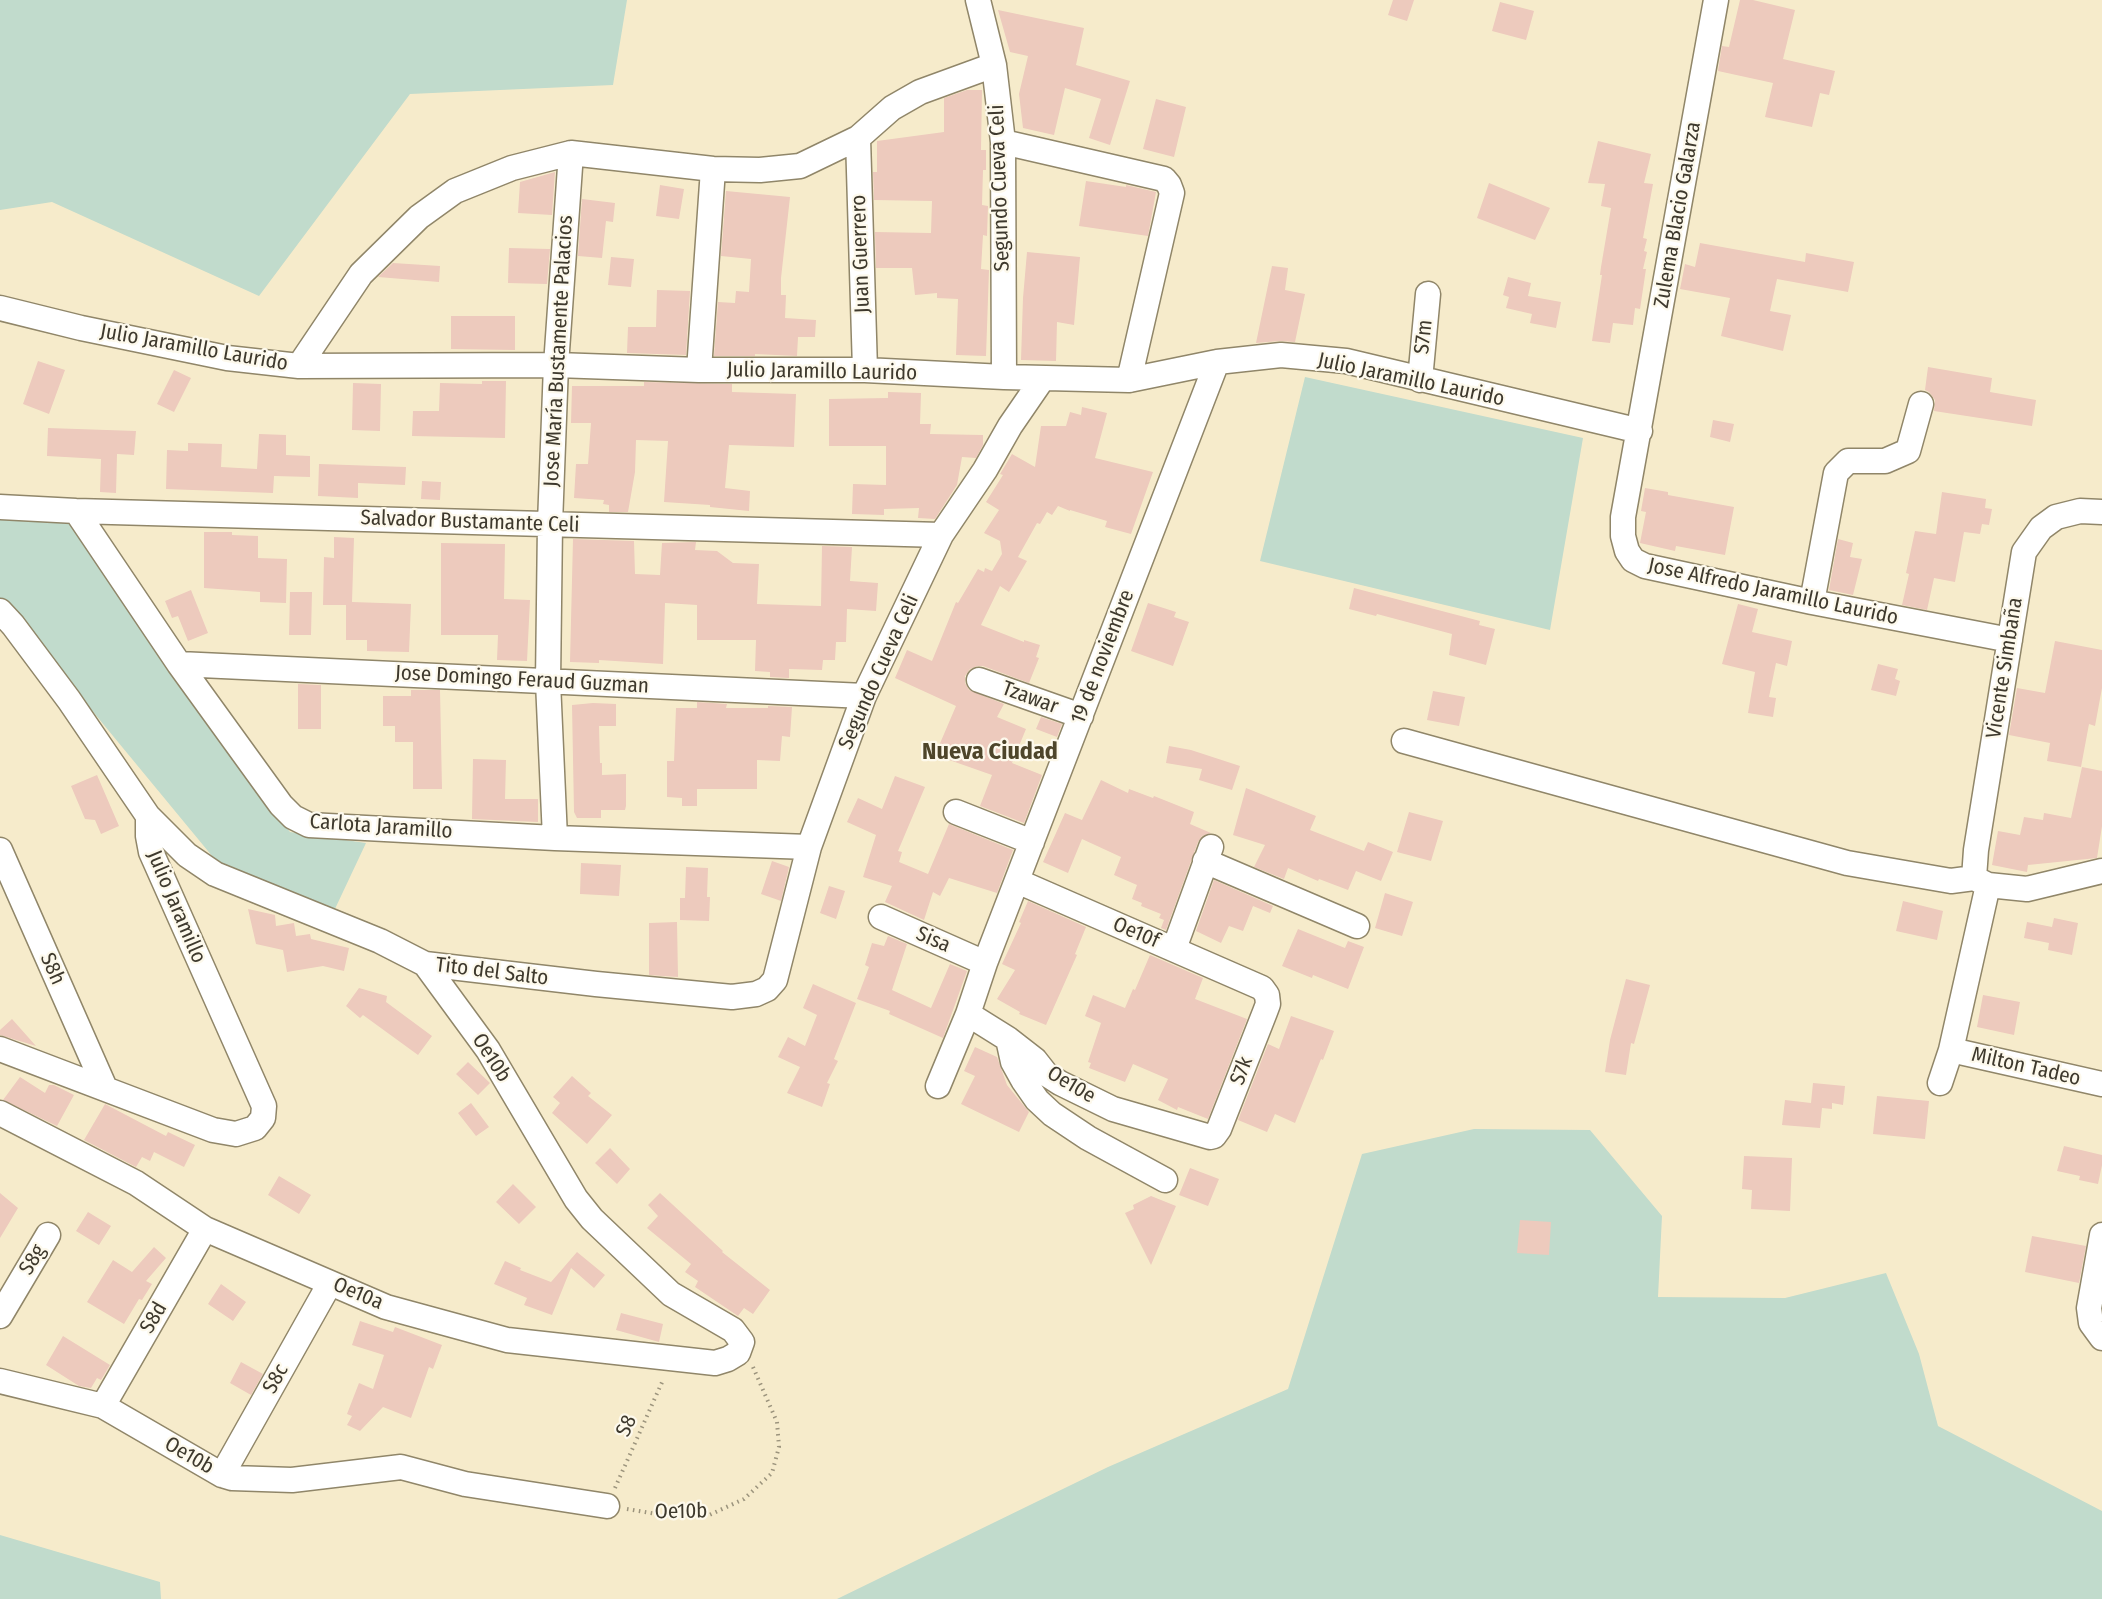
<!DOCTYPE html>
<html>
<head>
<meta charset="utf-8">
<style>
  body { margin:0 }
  canvas { display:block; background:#f6ebcb }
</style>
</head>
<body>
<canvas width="2102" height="1599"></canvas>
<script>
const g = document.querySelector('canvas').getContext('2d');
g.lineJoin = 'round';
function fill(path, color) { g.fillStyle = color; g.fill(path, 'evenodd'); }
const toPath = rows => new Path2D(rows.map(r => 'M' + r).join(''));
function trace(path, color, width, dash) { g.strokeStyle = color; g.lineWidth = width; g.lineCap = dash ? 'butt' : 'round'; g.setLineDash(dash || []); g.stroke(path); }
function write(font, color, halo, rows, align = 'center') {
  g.font = font + ' "Fira Sans Condensed",sans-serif'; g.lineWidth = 4.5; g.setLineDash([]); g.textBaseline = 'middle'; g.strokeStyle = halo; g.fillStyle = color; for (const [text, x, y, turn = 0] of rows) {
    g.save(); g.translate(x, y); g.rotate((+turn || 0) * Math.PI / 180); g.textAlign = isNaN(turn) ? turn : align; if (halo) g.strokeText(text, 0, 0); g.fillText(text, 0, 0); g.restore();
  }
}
fill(toPath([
  [0,0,627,0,613,85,410,94,259,296,52,202,0,210],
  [1305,377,1583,438,1550,630,1260,561],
  [0,519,72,523,170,670,290,832,366,843,334,911,217,862,0,599],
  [1474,1129,1590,1130,1662,1216,1658,1297,1785,1298,1886,1273,1919,1354,1938,1426,2102,1511,2102,1599,837,1599,1108,1467,1288,1389,1362,1154],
  [0,1535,160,1582,161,1599,0,1599]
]), '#c1dbcc');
fill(toPath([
  [1393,0,1414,0,1407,21,1388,15],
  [1740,0,1753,0,1795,10,1783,59,1835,71,1829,95,1820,93,1812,127,1765,117,1773,83,1718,71,1722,46,1729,47],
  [1500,2,1534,11,1526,40,1492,31],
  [998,10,1084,28,1076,65,1130,81,1110,145,1089,138,1101,99,1065,88,1054,135,1023,128,1019,94,1028,56,1010,52],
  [967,90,982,90,981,150,986,150,986,170,983,170,982,205,988,206,987,236,983,235,981,269,989,270,986,356,956,355,958,299,937,298,937,293,915,295,912,268,876,268,875,232,931,233,932,201,874,200,873,172,877,172,877,141,944,132,944,98],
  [1156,99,1186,107,1174,157,1143,149],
  [1598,141,1651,154,1644,183,1653,184,1643,238,1647,239,1644,251,1647,252,1643,269,1646,269,1640,309,1635,308,1633,325,1613,323,1610,343,1592,341,1602,275,1600,275,1601,267,1611,208,1601,206,1605,184,1588,183],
  [555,172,552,215,518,213,520,182],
  [1086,181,1126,187,1126,185,1156,192,1148,236,1079,226],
  [1489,183,1550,208,1535,240,1477,218],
  [660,185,684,189,679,219,656,216],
  [726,191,790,197,781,278,781,295,786,295,785,318,816,320,815,337,798,337,797,356,755,354,755,356,714,356,718,302,735,303,736,291,749,292,751,259,721,256],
  [582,199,615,203,613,222,606,221,602,258,578,256],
  [1700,243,1805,262,1806,253,1854,262,1848,292,1777,279,1770,311,1791,315,1783,351,1721,336,1730,298,1680,289,1685,264,1695,267],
  [509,248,550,249,547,284,508,283],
  [1027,252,1080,257,1074,325,1057,322,1056,361,1021,360,1023,298],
  [611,257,634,259,631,287,608,285],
  [393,263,440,266,439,282,378,277],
  [1272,266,1288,268,1285,290,1305,294,1295,342,1280,341,1256,343],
  [1508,277,1531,283,1528,296,1561,302,1556,328,1530,323,1532,314,1506,308,1509,297,1503,295],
  [657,290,690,291,686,355,627,353,628,327,656,327],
  [451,316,515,316,515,350,451,349],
  [38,361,65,370,49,414,23,404],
  [1928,367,1992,378,1990,392,2036,400,2032,426,1934,411,1935,400,1929,392,1925,390],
  [174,370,191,378,174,412,157,404],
  [482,381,506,381,505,438,412,436,413,411,439,411,440,383,482,384],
  [644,382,732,384,732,392,796,394,794,447,729,445,725,488,750,491,749,511,710,507,710,505,664,502,668,441,636,440,635,472,628,512,609,512,609,505,603,504,604,500,574,498,576,464,588,464,591,423,571,423,572,386,644,386],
  [353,383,381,384,380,431,352,430],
  [888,392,921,393,920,424,931,424,930,434,983,435,983,445,976,458,962,457,957,485,935,519,918,518,919,508,884,509,884,515,852,514,853,484,886,485,886,446,829,446,829,399,888,398],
  [1082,407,1107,413,1095,458,1153,472,1131,534,1105,527,1107,521,1070,510,1070,511,1058,506,1052,515,1047,512,1040,524,1037,523,1018,557,1027,561,1009,592,1000,586,981,625,1024,642,1024,640,1040,645,1036,657,1039,658,1029,683,983,666,977,666,970,669,965,676,965,683,969,690,1004,704,997,717,1026,729,1012,763,1042,775,1024,823,980,806,992,775,935,755,956,706,895,678,907,650,932,661,956,602,958,603,978,569,984,572,985,568,992,571,1002,554,1000,541,984,533,999,510,986,502,1003,475,1000,474,1012,454,1035,467,1041,426,1066,426,1070,412,1081,415],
  [1713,420,1734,424,1730,442,1710,437],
  [48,428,136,431,134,455,117,454,116,493,100,492,101,459,47,456],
  [259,434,286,435,286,455,310,456,310,477,274,476,273,493,166,489,167,450,188,451,188,443,222,444,221,467,257,469],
  [319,464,406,467,405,485,358,483,358,498,318,496],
  [422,481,441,482,440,500,421,499],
  [1645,488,1668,492,1668,495,1734,507,1725,555,1676,546,1675,551,1640,543,1646,512,1641,511],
  [1942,492,1986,499,1985,508,1992,509,1989,525,1982,524,1980,534,1964,532,1955,582,1934,578,1927,610,1902,605,1909,574,1906,573,1915,531,1936,534],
  [204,532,232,532,232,535,258,536,258,558,287,559,286,603,260,602,260,592,204,588],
  [334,537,354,538,352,602,411,604,409,652,367,651,367,640,346,640,346,605,323,605,324,557,334,558],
  [573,539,634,541,635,574,660,575,662,543,696,542,695,550,717,551,733,563,759,564,757,604,821,606,822,546,852,547,850,581,878,583,876,611,847,609,846,642,836,642,835,660,823,660,822,670,789,669,789,678,770,677,770,672,755,671,756,640,697,640,697,605,665,603,663,664,599,660,599,663,570,662],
  [1838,539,1853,543,1850,557,1862,559,1853,595,1829,590],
  [441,543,505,544,504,599,530,600,527,661,497,660,498,635,441,635],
  [1354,588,1480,621,1479,625,1495,629,1486,665,1449,655,1452,634,1377,614,1376,616,1349,609],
  [191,590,208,633,188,641,178,616,172,618,165,601],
  [290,592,312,592,311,635,289,635],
  [1148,603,1176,612,1174,617,1189,622,1173,666,1131,651],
  [1738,604,1758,609,1752,632,1792,641,1787,666,1776,663,1769,697,1776,698,1773,717,1748,713,1755,672,1722,664],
  [2055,641,2102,650,2102,688,2095,726,2089,724,2081,767,2047,761,2050,743,2009,735,2017,688,2045,693],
  [1878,664,1898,669,1895,679,1900,681,1896,696,1871,690],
  [298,684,321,685,321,729,298,729],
  [411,690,440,690,442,789,413,789,413,742,395,742,395,726,383,726,383,696,411,696],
  [1433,691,1465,697,1459,726,1427,720],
  [697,702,727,704,726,708,768,708,768,706,792,707,790,737,782,736,780,761,757,760,757,789,697,789,697,806,682,806,682,798,667,797,667,761,674,761,676,708,697,708],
  [593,703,616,704,616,726,599,726,600,763,602,763,602,775,626,774,626,806,625,810,601,810,601,818,577,818,574,812,572,705],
  [1041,717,1062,724,1057,737,1036,729],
  [1169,746,1191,750,1240,766,1232,790,1199,780,1202,769,1166,763],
  [473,759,506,760,505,799,538,799,538,822,472,819],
  [2082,767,2102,771,2102,826,2097,858,2028,865,2027,872,1992,865,1998,831,2020,835,2024,817,2043,820,2044,813,2071,818],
  [97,775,119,826,101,834,95,820,85,819,71,786],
  [895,776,925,787,898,851,902,852,899,862,928,874,949,824,1013,850,997,893,949,878,940,896,933,892,924,920,885,902,892,886,863,877,876,835,847,822,858,798,882,809],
  [1101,780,1128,793,1129,789,1153,798,1154,796,1194,812,1190,824,1211,833,1202,836,1198,842,1166,930,1161,928,1164,920,1159,918,1161,914,1141,906,1142,903,1132,899,1137,885,1114,875,1121,857,1082,839,1068,873,1043,862,1065,813,1082,820],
  [1246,788,1316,816,1310,830,1364,851,1368,842,1393,852,1381,881,1356,871,1348,890,1319,879,1318,881,1288,868,1284,879,1254,867,1265,845,1233,835],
  [1409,812,1443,821,1431,861,1397,852],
  [772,861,789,867,781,901,761,894],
  [581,863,621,865,619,896,580,894],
  [686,867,708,868,707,897,710,897,709,921,680,920,680,898,685,898],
  [1214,880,1273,906,1270,913,1253,906,1243,931,1229,926,1221,943,1196,931],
  [829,886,845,891,836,919,820,913],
  [1385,893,1413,902,1402,936,1375,928],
  [1028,901,1086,927,1075,954,1077,955,1046,1025,1019,1014,1020,1012,997,999,1015,970,1002,964,1021,923,1019,922],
  [1903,901,1943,911,1937,940,1896,931],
  [248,909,275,915,276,926,294,923,296,936,310,934,311,939,349,948,344,971,323,966,287,972,283,950,256,944],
  [2054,918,2078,923,2072,955,2048,950,2049,943,2024,938,2027,922,2052,927],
  [677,922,678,977,649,975,649,923],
  [1298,929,1345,948,1348,941,1364,947,1348,989,1313,975,1312,978,1282,966],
  [888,936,907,944,892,990,931,1008,950,964,967,971,943,1038,889,1014,890,1011,857,999,869,967,865,965,872,943,884,946],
  [1150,955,1203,978,1195,999,1247,1019,1208,1119,1178,1107,1177,1110,1158,1100,1168,1079,1133,1064,1125,1082,1089,1068,1091,1063,1088,1062,1101,1023,1085,1016,1093,995,1125,1008,1133,989,1135,990],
  [1626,979,1650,985,1634,1044,1631,1043,1626,1075,1605,1072,1610,1040],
  [813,984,856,1003,834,1059,838,1061,827,1083,830,1084,822,1107,787,1093,800,1067,778,1057,788,1037,805,1046,817,1015,803,1008],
  [359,988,387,996,386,1002,432,1036,418,1055,363,1015,360,1018,346,1006],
  [1983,995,2020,1002,2014,1035,1977,1027],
  [1291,1016,1334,1031,1323,1060,1321,1059,1295,1123,1275,1114,1267,1132,1238,1120,1268,1044,1279,1049],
  [12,1019,36,1046,0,1035,0,1030],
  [975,1047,997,1057,1007,1085,1029,1112,1019,1132,961,1104,975,1076,964,1071],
  [468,1062,490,1083,478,1095,456,1074],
  [572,1076,591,1093,588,1096,612,1115,587,1144,552,1113,560,1103,553,1097],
  [20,1077,45,1093,49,1085,54,1085,74,1095,57,1126,3,1100],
  [1813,1083,1845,1086,1843,1105,1832,1103,1832,1109,1822,1108,1820,1128,1782,1125,1785,1100,1811,1103],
  [1877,1096,1929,1101,1925,1139,1873,1134],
  [471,1103,489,1127,476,1136,458,1113],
  [105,1104,166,1136,168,1132,195,1145,184,1167,154,1152,150,1161,142,1157,136,1167,84,1140],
  [2064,1146,2102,1155,2102,1165,2098,1184,2079,1180,2080,1176,2057,1171],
  [610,1148,630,1169,617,1184,595,1163],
  [1744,1156,1792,1158,1790,1211,1751,1209,1752,1190,1742,1189],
  [1190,1168,1219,1179,1208,1206,1179,1195],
  [279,1176,311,1195,299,1214,268,1195],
  [513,1184,536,1207,519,1224,496,1202],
  [0,1193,18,1208,0,1238],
  [660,1193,723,1251,722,1252,770,1290,753,1314,744,1308,738,1316,695,1287,698,1281,685,1272,691,1264,647,1228,658,1216,648,1205],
  [1151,1196,1176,1206,1151,1265,1125,1213,1134,1209,1133,1205],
  [88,1212,111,1226,99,1245,76,1231],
  [1520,1220,1551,1222,1549,1255,1517,1253],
  [2032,1236,2086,1246,2079,1283,2025,1272],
  [154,1247,166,1258,146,1281,152,1284,142,1300,139,1299,124,1324,87,1302,113,1260,132,1272],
  [577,1252,605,1275,594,1288,571,1268,552,1315,524,1305,527,1298,494,1284,505,1261,521,1268,520,1270,551,1282],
  [221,1284,246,1302,233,1321,208,1304],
  [621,1313,663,1324,659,1342,616,1330],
  [360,1321,393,1332,395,1327,442,1345,433,1369,429,1367,411,1418,383,1407,360,1431,347,1425,352,1416,347,1414,359,1383,373,1389,384,1355,352,1345],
  [63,1336,110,1365,101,1380,97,1378,91,1388,79,1386,46,1365],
  [241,1362,263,1374,251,1395,230,1383]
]), '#edcabd');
const minor = toPath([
  [978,0,994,65,1003,142,1004,377],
  [1716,0,1623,517,1623,536,1627,551,1633,560,1645,566,1812,602,2010,640],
  [858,138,865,370],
  [1003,142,1164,179,1169,185,1172,193,1129,380],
  [0,308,81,328,227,358,299,366,556,365,699,370,865,370,1004,377,1129,380,1217,362,1281,355,1346,361,1640,431],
  [299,366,361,274,419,217,455,191,512,168,571,153,713,169,760,170,800,166,858,138,892,108,920,92,994,65],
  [699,370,713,169],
  [1420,380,1428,294],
  [0,507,76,511,941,535],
  [76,511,179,664,281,805,293,817,309,825,555,838,809,847],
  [1812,602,1836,473,1848,461,1885,461,1908,451,1921,404],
  [0,611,13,625,69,700,148,816,148,836,151,852,264,1106,263,1118,255,1128,236,1134,213,1130,0,1049],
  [179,664,864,696],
  [979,680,1081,716],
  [1404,741,1847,863,1951,881,1974,878],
  [956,812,1032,842],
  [148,816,187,855,215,874,380,941,425,964,596,984,732,997,756,994,767,989,775,980,809,847,864,696,941,535,985,470,1010,426,1043,378],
  [555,838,548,682,550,524,556,365,571,153],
  [0,850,105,1088],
  [1205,861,1357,926],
  [1974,878,1976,850,2024,552,2041,528,2056,517,2080,511,2102,512],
  [1974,878,1988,885,2027,889,2102,871],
  [881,917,985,963],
  [1174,949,1211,847],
  [968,1014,1008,1039,1035,1060,1046,1074,1060,1083,1113,1109,1210,1137,1214,1136,1219,1129,1265,1012,1268,1004,1267,995,1262,988,1017,881],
  [1008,1039,1013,1062,1023,1080,1037,1100,1052,1114,1088,1138,1165,1180],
  [1951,1050,2102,1084],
  [1940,1083,1951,1050,1988,885],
  [938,1086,968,1014,985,963,1217,362],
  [0,1113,136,1183,205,1229,386,1307,507,1340,715,1363,728,1359,738,1353,742,1342,733,1330,671,1294,592,1219,576,1199,488,1050,425,964],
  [2102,1235,2089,1308,2091,1323,2102,1338],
  [0,1316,48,1235],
  [0,1381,103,1406,222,1475,232,1478,292,1480,401,1467,465,1484,607,1506],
  [103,1406,205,1229],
  [222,1475,330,1283]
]);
trace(minor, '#908669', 27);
trace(toPath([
  [615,1488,663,1380],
  [627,1509,668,1516,707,1516,744,1499,772,1473,779,1447,777,1422,753,1367]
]), '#9c947d', 4, [1.5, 4.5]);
trace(minor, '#fff', 24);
write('21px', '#3e392d', '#fdf9ec', [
  ["Segundo Cueva Celi",1000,188,-92],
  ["Zulema Blacio Galarza",1678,215,-80],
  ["Juan Guerrero",861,254,-92],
  ["S7m",1424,337,-84],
  ["Julio Jaramillo Laurido",194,348,10],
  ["Jose María Bustamente Palacios",559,351,-87],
  ["Julio Jaramillo Laurido",822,372,1],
  ["Julio Jaramillo Laurido",1411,380,12],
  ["Salvador Bustamante Celi",470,522,2],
  ["Jose Alfredo Jaramillo Laurido",1773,592,12],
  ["19 de noviembre",1103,657,-69],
  ["Vicente Simbaña",2005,668,-81],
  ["Segundo Cueva Celi",879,672,-66],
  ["Jose Domingo Feraud Guzman",522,680,3],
  ["Tzawar",1030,698,20],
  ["Carlota Jaramillo",381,827,4],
  ["Julio Jaramillo",176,907,67],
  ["Oe10f",1136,933,23],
  ["Sisa",933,940,23],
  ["S8h",52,969,66],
  ["Tito del Salto",492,972,7],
  ["Oe10b",491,1058,57],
  ["Milton Tadeo",2026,1067,13],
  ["S7k",1242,1071,-69],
  ["Oe10e",1071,1085,31],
  ["S8g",33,1260,-59],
  ["Oe10a",358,1294,23],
  ["S8d",154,1318,-60],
  ["S8c",276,1379,-61],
  ["S8",627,1426,-66],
  ["Oe10b",189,1456,30],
  ["Oe10b",681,1512,-1]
]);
write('bold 24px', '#4e452a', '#fdf9ec', [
  ["Nueva Ciudad",990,752]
]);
</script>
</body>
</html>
